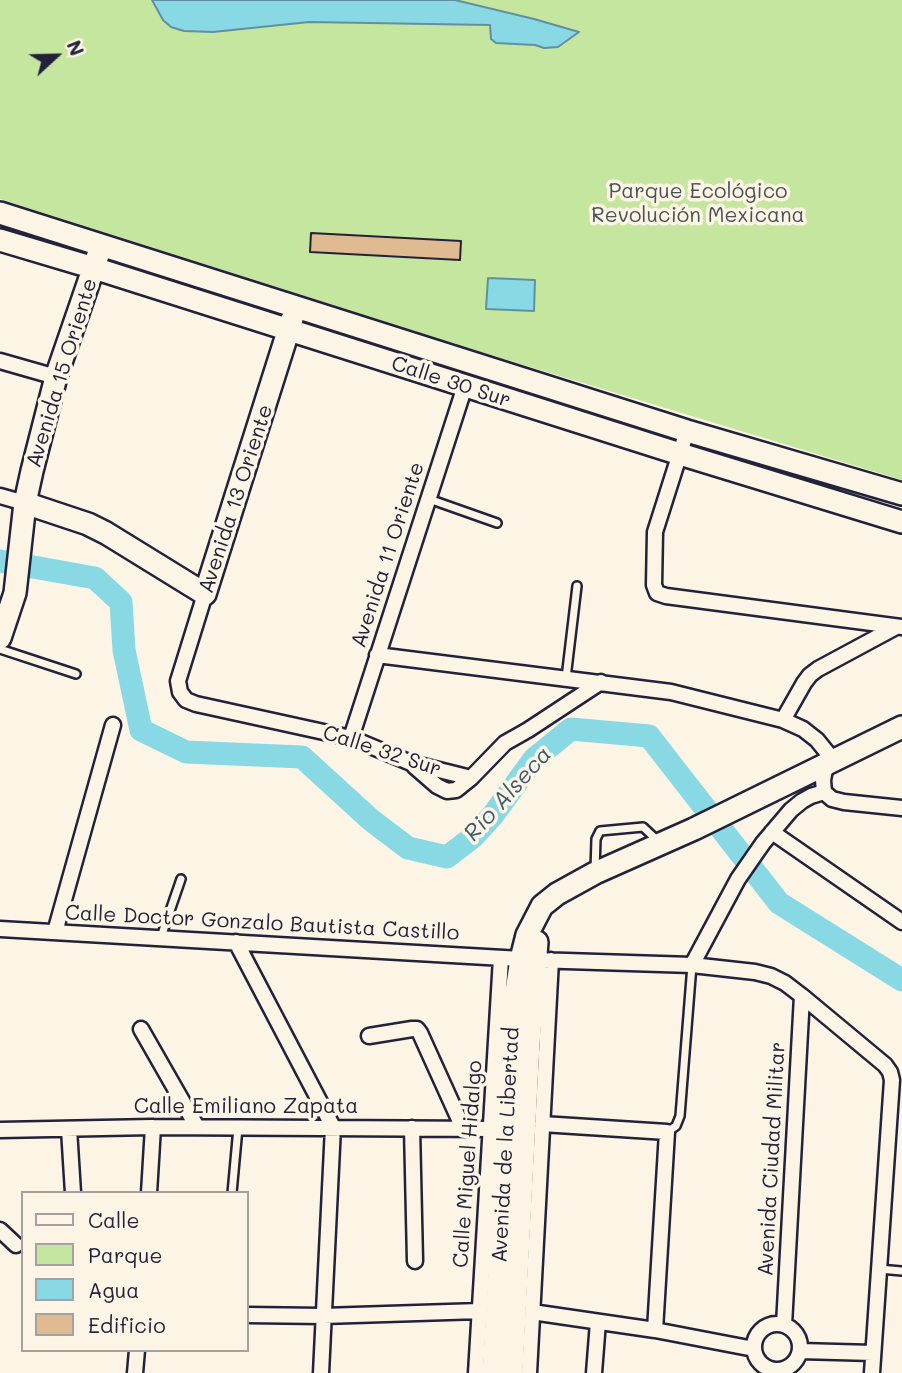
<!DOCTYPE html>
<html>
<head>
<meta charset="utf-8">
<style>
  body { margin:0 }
  #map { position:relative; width:902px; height:1373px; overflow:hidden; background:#fcf5e5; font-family:Mali,sans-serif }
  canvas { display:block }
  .legend { position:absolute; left:21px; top:1191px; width:228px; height:161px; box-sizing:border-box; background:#fcf5e5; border:2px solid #a5a1a1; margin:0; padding:9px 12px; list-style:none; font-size:21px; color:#22223b }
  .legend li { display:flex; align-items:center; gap:14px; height:35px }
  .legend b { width:35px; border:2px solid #a5a1a1 }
  .north { position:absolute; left:21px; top:21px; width:70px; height:70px; -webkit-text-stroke:5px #fcf5e5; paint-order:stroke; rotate:68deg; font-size:19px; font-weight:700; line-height:28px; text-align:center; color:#22223b }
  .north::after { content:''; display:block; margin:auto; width:24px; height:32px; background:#22223b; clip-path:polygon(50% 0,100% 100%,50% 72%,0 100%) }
</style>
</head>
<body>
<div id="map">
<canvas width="902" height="1373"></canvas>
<ul class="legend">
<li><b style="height:9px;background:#fcf5e5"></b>Calle</li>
<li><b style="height:19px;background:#c5e69f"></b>Parque</li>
<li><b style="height:19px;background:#89d9e5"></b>Agua</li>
<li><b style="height:19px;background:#e0ba91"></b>Edificio</li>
</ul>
<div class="north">N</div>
</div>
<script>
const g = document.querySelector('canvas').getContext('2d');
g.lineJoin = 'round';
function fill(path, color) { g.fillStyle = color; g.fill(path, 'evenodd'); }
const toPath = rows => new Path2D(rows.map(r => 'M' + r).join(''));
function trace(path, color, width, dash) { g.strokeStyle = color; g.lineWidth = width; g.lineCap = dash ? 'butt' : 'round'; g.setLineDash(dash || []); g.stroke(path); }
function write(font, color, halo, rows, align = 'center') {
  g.font = font + ' Mali,sans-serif'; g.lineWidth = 7; g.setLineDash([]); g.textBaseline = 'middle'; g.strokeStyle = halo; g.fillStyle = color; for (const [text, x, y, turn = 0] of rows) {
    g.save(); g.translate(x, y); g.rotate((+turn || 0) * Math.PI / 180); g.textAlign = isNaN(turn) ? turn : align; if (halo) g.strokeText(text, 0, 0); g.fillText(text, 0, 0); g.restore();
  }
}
fill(toPath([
  [0,0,902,0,902,480,468,348,0,199]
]), '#c5e69f');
const water = toPath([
  [152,0,455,0,534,19,579,32,558,47,544,48,535,45,496,43,491,39,490,25,309,22,213,32,184,31,171,27,163,20,152,0],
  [488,278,535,280,534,311,486,309,488,278]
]);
fill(water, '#89d9e5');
trace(water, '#6090a1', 2);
trace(toPath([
  [0,561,95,578,121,602,124,650,141,730,186,752,302,757,371,820,408,848,447,857,473,837,493,815,534,759,571,729,649,736,779,903,902,980]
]), '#89d9e5', 23);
const building = toPath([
  [311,233,461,241,460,260,310,252,311,233]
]);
fill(building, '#e0ba91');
trace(building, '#22223b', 2);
const lane = toPath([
  [429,499,497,523],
  [0,649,76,674],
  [566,678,577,586],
  [595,870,596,839,600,831,643,827,658,841],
  [161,937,181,879],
  [667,1132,676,1126,680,1116,692,965],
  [232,1193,238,1128],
  [879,1269,902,1271]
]);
const street = toPath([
  [0,361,56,377],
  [687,431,655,532,654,585,657,593,666,596,902,627],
  [0,496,25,503],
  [205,594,178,681,180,692,186,700,196,704,351,738,411,763,471,778,505,743,528,730,601,682],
  [377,655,671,692,783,720,803,729,817,740,834,761],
  [783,720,804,683,810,675,818,669,896,627],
  [351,738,465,386],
  [826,765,823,780,824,792,832,799,844,802,902,808],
  [414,766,437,786,447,791,456,790,471,778],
  [772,832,902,922],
  [0,929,521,959],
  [55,932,113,725],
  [236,942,333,1127,321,1373],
  [535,960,692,965,755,972,771,976,785,983,802,996,885,1065,890,1072,892,1080,872,1373],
  [692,965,738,879,763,843,791,810,802,801,811,796,824,792],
  [141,1029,197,1127],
  [369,1036,412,1029,417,1029,420,1033,463,1128],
  [542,1124,667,1132,655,1330],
  [412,1128,415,1261],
  [69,1129,73,1193],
  [0,1130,153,1127,492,1129],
  [149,1193,153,1127],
  [0,1230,16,1245],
  [532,1312,655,1330,754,1349],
  [247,1315,323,1316,480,1311],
  '754 1347a23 23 0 1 1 46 0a23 23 0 1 1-46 0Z',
  [784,1325,802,996],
  [800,1351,873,1353],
  [135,1373,137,1350],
  [476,1373,501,958],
  [529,1373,551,960],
  [594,1373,598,1322]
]);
const secondary = toPath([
  [0,213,687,431,902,494],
  [0,240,94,268,680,454,902,522],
  [25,503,88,524,106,533,205,594,292,319],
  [0,638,15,593,25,503,32,471,56,377,98,255],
  [493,1373,515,998,521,959,527,935,542,906,557,894,595,873,694,829,902,727],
  [512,1373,529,1044,537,942]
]);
trace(lane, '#22223b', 12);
trace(street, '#22223b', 19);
trace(secondary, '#22223b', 26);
trace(lane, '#fcf5e5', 7);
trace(street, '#fcf5e5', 14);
trace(secondary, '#fcf5e5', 21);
write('21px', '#4b5354', '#fcf5e5', [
  ["Parque Ecológico",698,192],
  ["Revolución Mexicana",698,216]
]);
write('21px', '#22223b', '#fcf5e5', [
  ["Avenida 15 Oriente",62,373,-73],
  ["Calle 30 Sur",451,382,18],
  ["Avenida 13 Oriente",236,499,-72],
  ["Avenida 11 Oriente",388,555,-72],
  ["Calle 32 Sur",382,751,18],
  ["Calle Doctor Gonzalo Bautista Castillo",262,923,3],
  ["Calle Emiliano Zapata",246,1107],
  ["Avenida de la Libertad",506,1145,-87],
  ["Avenida Ciudad Militar",772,1159,-87],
  ["Calle Miguel Hidalgo",468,1164,-86]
]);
write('italic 23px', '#41596e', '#fcf5e5', [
  ["Rio Alseca",508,794,-48]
]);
</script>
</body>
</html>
